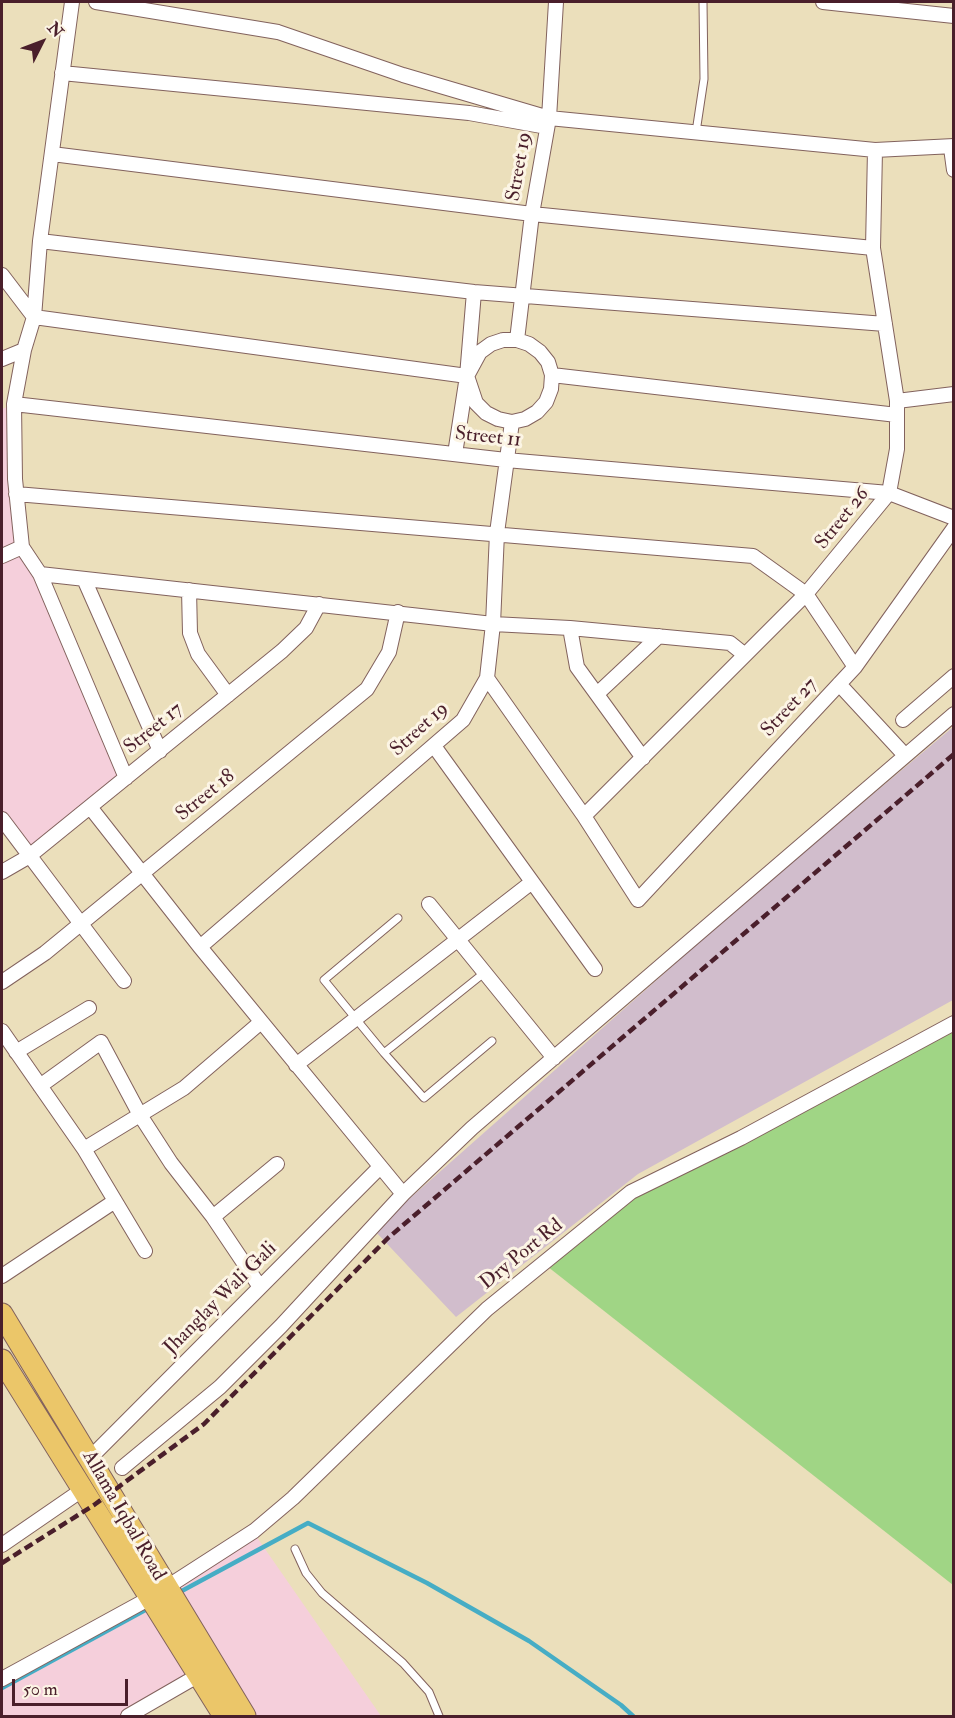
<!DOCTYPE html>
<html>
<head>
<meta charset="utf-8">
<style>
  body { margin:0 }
  #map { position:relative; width:955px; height:1718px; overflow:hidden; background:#ebdfbb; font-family:"IM FELL Double Pica",serif }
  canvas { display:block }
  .frame { position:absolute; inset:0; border:3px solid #4a1f2b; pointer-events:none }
  .north { position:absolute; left:12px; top:12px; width:60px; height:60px; -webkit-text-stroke:4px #fcf5e5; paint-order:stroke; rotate:48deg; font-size:16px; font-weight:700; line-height:24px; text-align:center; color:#4a1f2b }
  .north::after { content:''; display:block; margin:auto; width:21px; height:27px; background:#4a1f2b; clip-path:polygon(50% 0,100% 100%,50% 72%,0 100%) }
  .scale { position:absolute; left:12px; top:1679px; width:116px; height:27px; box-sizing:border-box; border:3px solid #4a1f2b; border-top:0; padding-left:8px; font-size:18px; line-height:21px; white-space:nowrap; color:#4a1f2b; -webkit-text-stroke:4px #fcf5e5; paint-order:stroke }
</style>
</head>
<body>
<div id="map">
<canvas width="955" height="1718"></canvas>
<div class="frame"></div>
<div class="north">N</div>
<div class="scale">50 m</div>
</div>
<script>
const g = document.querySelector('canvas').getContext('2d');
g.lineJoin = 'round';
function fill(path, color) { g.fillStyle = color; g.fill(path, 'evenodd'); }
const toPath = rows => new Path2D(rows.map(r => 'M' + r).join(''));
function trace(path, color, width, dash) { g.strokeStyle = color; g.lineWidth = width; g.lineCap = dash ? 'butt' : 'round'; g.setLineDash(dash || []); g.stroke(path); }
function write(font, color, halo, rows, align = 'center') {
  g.font = font + ' "IM FELL Double Pica",serif'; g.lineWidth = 6; g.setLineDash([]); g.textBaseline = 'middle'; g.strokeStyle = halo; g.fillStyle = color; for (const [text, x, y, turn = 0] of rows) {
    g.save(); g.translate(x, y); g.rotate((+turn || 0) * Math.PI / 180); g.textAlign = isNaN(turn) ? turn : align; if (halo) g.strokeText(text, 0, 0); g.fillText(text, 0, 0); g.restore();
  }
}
fill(toPath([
  [14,404,22,547,126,778,28,857,2,817,2,409],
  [256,1536,381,1716,247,1716,166,1588],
  [151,1607,194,1677,126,1716,2,1716,2,1688]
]), '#f5cfdb');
fill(toPath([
  [953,727,953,1000,638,1174,456,1317,374,1230,754,894]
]), '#d1bdcc');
fill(toPath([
  [953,1023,953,1585,543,1263,631,1192]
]), '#a0d585');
trace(toPath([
  [178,1593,308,1523,427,1583,529,1641,621,1705,633,1716],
  [2,1688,149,1608]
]), '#46adc5', 4.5);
const lane = toPath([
  [696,132,704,79,703,2],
  [484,973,384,1053,424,1098,492,1041],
  [384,1053,324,980,398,918],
  [295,1549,306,1573,322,1593,403,1663,429,1692,439,1716]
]);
const street = toPath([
  [72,2,40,241,34,317,24,350,14,404,15,479,22,547,40,574,493,624,570,628,730,643,745,655],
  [96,2,278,32,403,75,549,118,875,150,954,146],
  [823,2,954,16],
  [62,73,469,113,547,127],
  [951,148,954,170],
  [52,154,532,214,873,248],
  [40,241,474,292,885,324],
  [2,275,34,317,467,376],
  [503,340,517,340,529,344,540,352,548,362,552,375,551,389,546,402,537,412,525,419,512,422,498,419,486,413,476,403,467,376,480,352,491,344,503,340],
  [517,340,532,214,549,118,556,2],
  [2,359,24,350],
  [552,375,897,415],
  [897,401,954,394],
  [14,404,506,460,889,493,954,518],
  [455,454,467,376,474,292],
  [16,494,753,556,806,594,855,667],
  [2,556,22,547],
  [40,574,126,778],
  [84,579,160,751],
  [189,590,190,633,198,654,228,695],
  [570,628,577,667,643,758],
  [487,678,584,816,638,900,855,667,954,528],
  [839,684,901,751],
  [597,694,659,636],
  [903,720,954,676],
  [434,746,595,969],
  [90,807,200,947,403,1194,472,1128,954,714],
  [584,816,806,594,889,493,897,449,897,401,873,248,875,150],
  [2,819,124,981],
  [2,872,28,857,282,651,306,628,319,604],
  [429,904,554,1058],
  [200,947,463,720,487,678,493,624,497,533,512,422],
  [2,982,45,953,367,689,389,652,398,612],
  [2,1031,84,1149,145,1251],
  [16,1052,89,1008],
  [296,1065,532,882],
  [40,1086,101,1042,140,1115,171,1163,213,1217,260,1287],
  [84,1149,184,1088,261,1022],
  [213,1217,277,1164],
  [2,1276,115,1201],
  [90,1458,380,1167],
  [122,1468,220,1387,281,1326,403,1194],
  [2,1545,82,1490],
  [2,1679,150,1598,254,1531,293,1498,487,1309,631,1192,741,1138,954,1023],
  [128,1716,199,1675]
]);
const primary = toPath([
  [2,1314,245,1716],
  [2,1360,224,1716]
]);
trace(lane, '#82625d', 9);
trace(street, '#82625d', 16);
trace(primary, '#82625d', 23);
trace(lane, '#fff', 7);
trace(street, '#fff', 14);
trace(primary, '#ebc669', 21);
trace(toPath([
  [2,1563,94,1505,204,1424,388,1238,954,754]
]), '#4a1f2b', 4.5, [9, 4.5]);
write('20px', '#4a1f2b', '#fcf5e5', [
  ["Street 19",520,167,-80],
  ["Street 11",488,438,6],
  ["Street 26",843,519,-51],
  ["Street 27",790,708,-47],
  ["Street 17",154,729,-39],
  ["Street 19",420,730,-42],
  ["Street 18",206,796,-39],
  ["Dry Port Rd",522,1255,-39],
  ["Jhanglay Wali Gali",221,1299,-45],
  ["Allama Iqbal Road",123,1516,60]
]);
</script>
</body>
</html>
